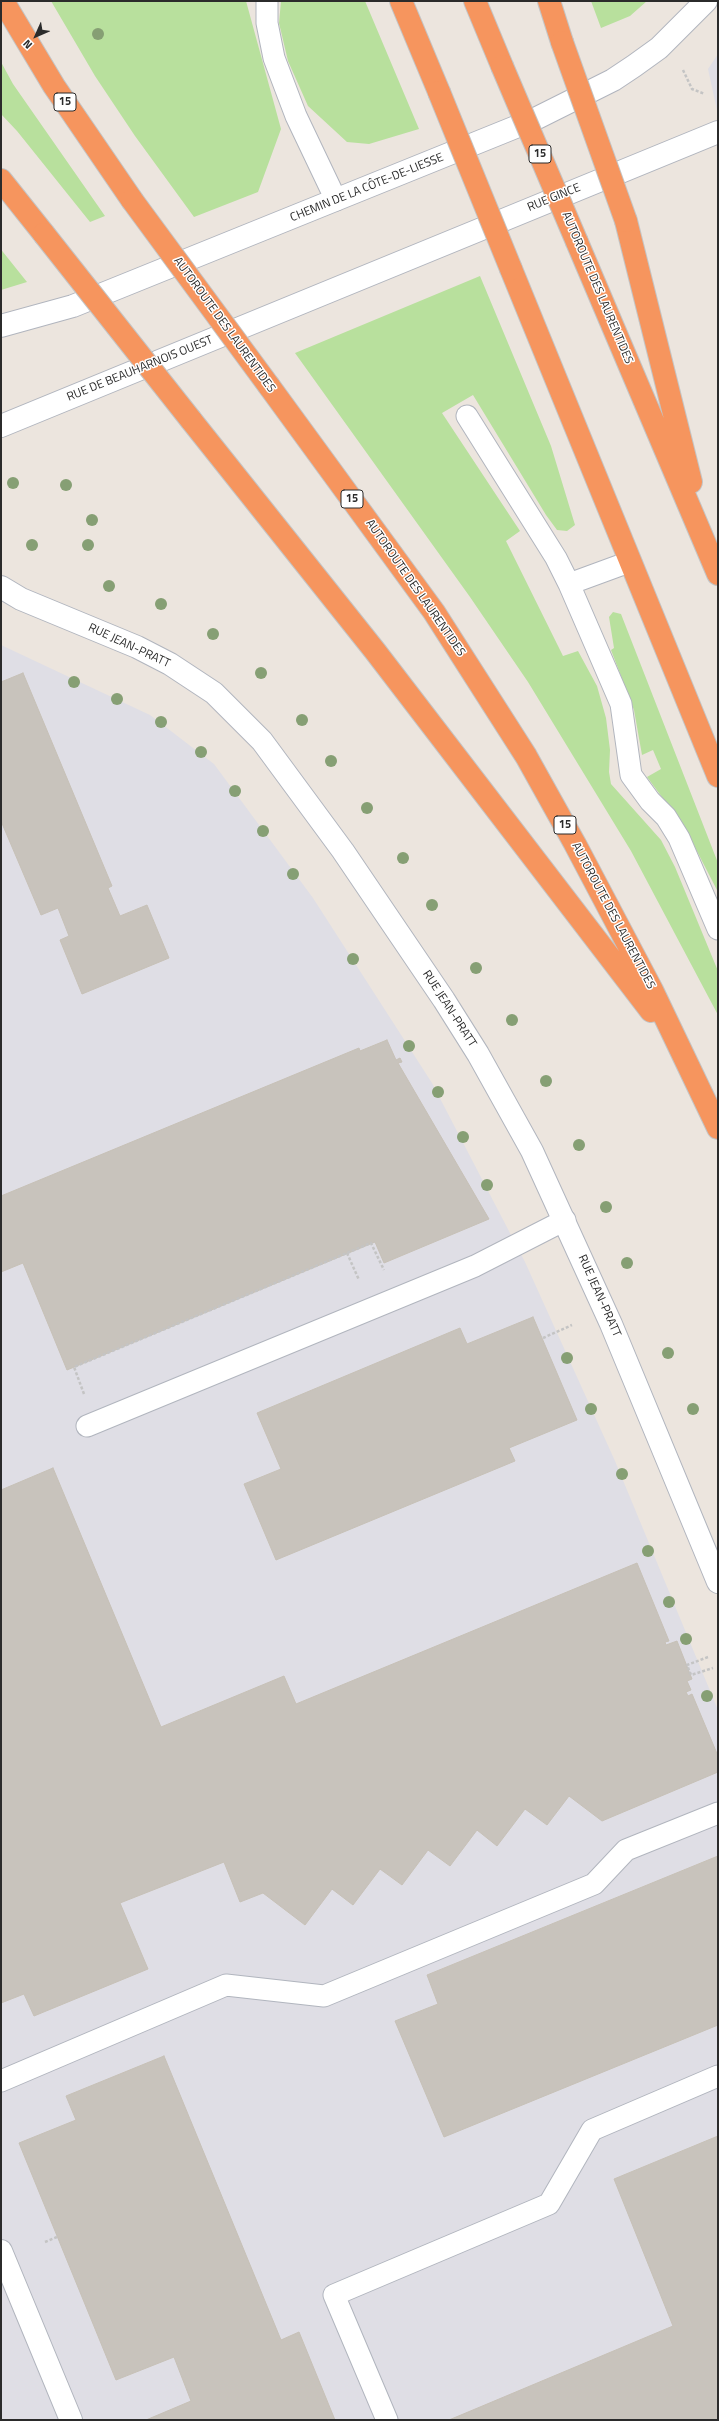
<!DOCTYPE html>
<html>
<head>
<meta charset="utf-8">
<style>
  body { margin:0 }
  #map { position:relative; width:719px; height:2421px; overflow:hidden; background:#ece5de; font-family:"Titillium Web",sans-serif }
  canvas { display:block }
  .frame { position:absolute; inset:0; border:2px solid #2b2b2b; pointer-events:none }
  .north { position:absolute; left:16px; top:16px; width:40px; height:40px; -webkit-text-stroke:3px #fff; paint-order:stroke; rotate:225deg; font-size:11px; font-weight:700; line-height:16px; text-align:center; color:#2b2b2b }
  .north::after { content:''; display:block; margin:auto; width:14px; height:18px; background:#2b2b2b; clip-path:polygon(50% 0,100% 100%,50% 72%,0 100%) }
</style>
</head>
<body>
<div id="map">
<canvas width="719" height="2421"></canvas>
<div class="frame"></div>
<div class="north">N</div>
</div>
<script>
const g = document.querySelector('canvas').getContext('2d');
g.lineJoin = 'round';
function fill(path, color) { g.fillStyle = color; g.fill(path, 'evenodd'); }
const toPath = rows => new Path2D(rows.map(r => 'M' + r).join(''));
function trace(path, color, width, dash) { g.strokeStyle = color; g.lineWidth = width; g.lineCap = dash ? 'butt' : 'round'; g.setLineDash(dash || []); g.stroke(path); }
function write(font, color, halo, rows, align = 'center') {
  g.font = font + ' "Titillium Web",sans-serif'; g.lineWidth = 3; g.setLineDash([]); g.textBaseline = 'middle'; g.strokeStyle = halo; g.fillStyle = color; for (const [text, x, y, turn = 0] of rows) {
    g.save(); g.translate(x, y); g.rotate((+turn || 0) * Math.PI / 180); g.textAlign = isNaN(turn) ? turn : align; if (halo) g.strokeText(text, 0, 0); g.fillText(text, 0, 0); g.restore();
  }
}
fill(toPath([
  [718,54,718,115,708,69],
  [1,645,150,715,214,764,313,898,432,1083,525,1262,615,1461,718,1710,718,2420,1,2420]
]), '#dfdee5');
fill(toPath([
  [51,1,246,1,281,129,258,192,194,217,135,136,95,76],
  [281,1,365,1,419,129,369,144,347,142,308,106,288,61,279,23],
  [591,1,647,1,630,16,601,28],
  [1,62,13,84,105,216,90,222,17,131,1,114],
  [1,249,3,252,27,282,1,290],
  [480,276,551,446,575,525,567,531,557,530,546,515,473,395,442,413,520,531,506,541,563,656,578,651,597,686,606,718,610,750,609,772,611,784,661,840,675,867,718,971,718,1015,631,851,528,682,470,597,295,353],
  [613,612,621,614,718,863,718,892,685,828,647,777,661,769,653,750,642,755,634,710,611,650,614,648,609,617]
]), '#b8e09d');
const building = toPath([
  [23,673,112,886,108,888,120,916,147,905,169,958,82,994,60,940,69,936,58,908,41,915,1,821,1,682,23,673],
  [387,1040,396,1060,400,1058,402,1062,398,1063,489,1219,384,1263,375,1242,67,1370,23,1263,1,1272,1,1196,359,1048,360,1051,387,1040],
  [533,1317,577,1420,509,1448,515,1461,276,1560,244,1484,281,1469,257,1413,460,1328,467,1344,533,1317],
  [53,1468,161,1727,284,1676,296,1704,637,1563,669,1641,665,1642,666,1645,677,1641,692,1679,687,1681,691,1690,686,1692,688,1696,692,1694,718,1756,718,1772,602,1821,569,1796,547,1825,525,1809,497,1846,477,1830,450,1866,428,1850,402,1885,380,1869,353,1905,332,1889,305,1925,263,1893,240,1902,224,1862,120,1903,148,1969,34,2016,24,1994,1,2003,1,1490,53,1468],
  [718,1856,718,2025,444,2137,395,2021,438,2004,427,1975,718,1856],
  [164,2056,281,2340,299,2332,335,2420,146,2420,191,2401,174,2357,116,2380,19,2143,76,2120,66,2096,164,2056],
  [718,2136,718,2420,449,2420,673,2326,614,2179,718,2136]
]);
fill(building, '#c8c3bc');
trace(building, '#c7c1b7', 1);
const lane = toPath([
  [267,1,267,23,274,58,296,116,336,200],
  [467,416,556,558,569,584,621,704,631,775,650,801,666,817,679,838,718,929],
  [569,584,629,562],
  [87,1426,475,1266,565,1220],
  [1,2081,226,1985,324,1996,594,1884,626,1850,718,1813],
  [387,2420,334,2295,549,2204,592,2130,718,2076]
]);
const street = toPath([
  [1,587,21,599,137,647,170,664,214,693,262,741,343,851,444,1000,478,1054,532,1151,611,1324,718,1582],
  [1,2251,71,2420]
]);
const secondary = toPath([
  [1,326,73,306,533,120,613,80,634,66,659,48,706,1],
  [1,426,718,132]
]);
const highway = toPath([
  [3,1,54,86,132,200],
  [401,1,439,92],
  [475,1,502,66],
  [549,1,562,42],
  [1,180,44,234],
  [626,221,691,482],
  [577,242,718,574],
  [511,269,718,776],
  [269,386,434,612,526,756,575,844,652,990,718,1128],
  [191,420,375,651,651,1011]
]);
trace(lane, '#b1b5be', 23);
trace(street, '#b1b5be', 24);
trace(secondary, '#b1b5be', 24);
trace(highway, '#c4c4c4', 24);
trace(toPath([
  [683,70,692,89,705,94],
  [347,1253,359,1280],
  [543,1338,572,1325],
  [84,1394,74,1367,371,1243,384,1270],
  [708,1657,687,1665,691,1675,713,1668],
  [45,2242,57,2237]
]), '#c4c4c4', 2.5, [3, 2]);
trace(lane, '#fff', 21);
trace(street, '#fff', 22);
trace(secondary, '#fff', 22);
trace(highway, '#f6955e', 22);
const highwayBridge = toPath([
  [562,42,626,221],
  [502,66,577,242],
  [439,92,511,269],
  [132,200,269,386],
  [44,234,191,420]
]);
trace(highwayBridge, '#c4c4c4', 24, []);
trace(highwayBridge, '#f6955e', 22);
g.fillStyle = '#869f74';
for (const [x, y] of [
  [98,34],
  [13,483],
  [66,485],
  [92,520],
  [32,545],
  [88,545],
  [109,586],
  [161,604],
  [213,634],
  [261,673],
  [74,682],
  [117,699],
  [302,720],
  [161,722],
  [201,752],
  [331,761],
  [235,791],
  [367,808],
  [263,831],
  [403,858],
  [293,874],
  [432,905],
  [353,959],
  [476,968],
  [512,1020],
  [409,1046],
  [546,1081],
  [438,1092],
  [463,1137],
  [579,1145],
  [487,1185],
  [606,1207],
  [627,1263],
  [668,1353],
  [567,1358],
  [591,1409],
  [693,1409],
  [622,1474],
  [648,1551],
  [669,1602],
  [686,1639],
  [707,1696]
]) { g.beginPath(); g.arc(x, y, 6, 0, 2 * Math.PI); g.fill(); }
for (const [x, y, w] of [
  [65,102,22],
  [540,154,22],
  [352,499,22],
  [565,825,22]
]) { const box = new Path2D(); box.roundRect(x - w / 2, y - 9, w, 18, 3); g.fillStyle = '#fff'; g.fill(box); trace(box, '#2b2b2b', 1); }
write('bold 11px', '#2b2b2b', null, [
  ["15",65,102],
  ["15",540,154],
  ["15",352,499],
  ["15",565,825]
]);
write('12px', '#2b2b2b', '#fff', [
  ["CHEMIN DE LA CÔTE-DE-LIESSE",367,188,-22],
  ["RUE GINCE",554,198,-22],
  ["AUTOROUTE DES LAURENTIDES",597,288,67],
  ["AUTOROUTE DES LAURENTIDES",224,325,54],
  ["RUE DE BEAUHARNOIS OUEST",140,369,-22],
  ["AUTOROUTE DES LAURENTIDES",415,588,55],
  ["RUE JEAN-PRATT",129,646,25],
  ["AUTOROUTE DES LAURENTIDES",613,916,62],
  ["RUE JEAN-PRATT",449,1009,57],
  ["RUE JEAN-PRATT",599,1296,66]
]);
</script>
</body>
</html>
